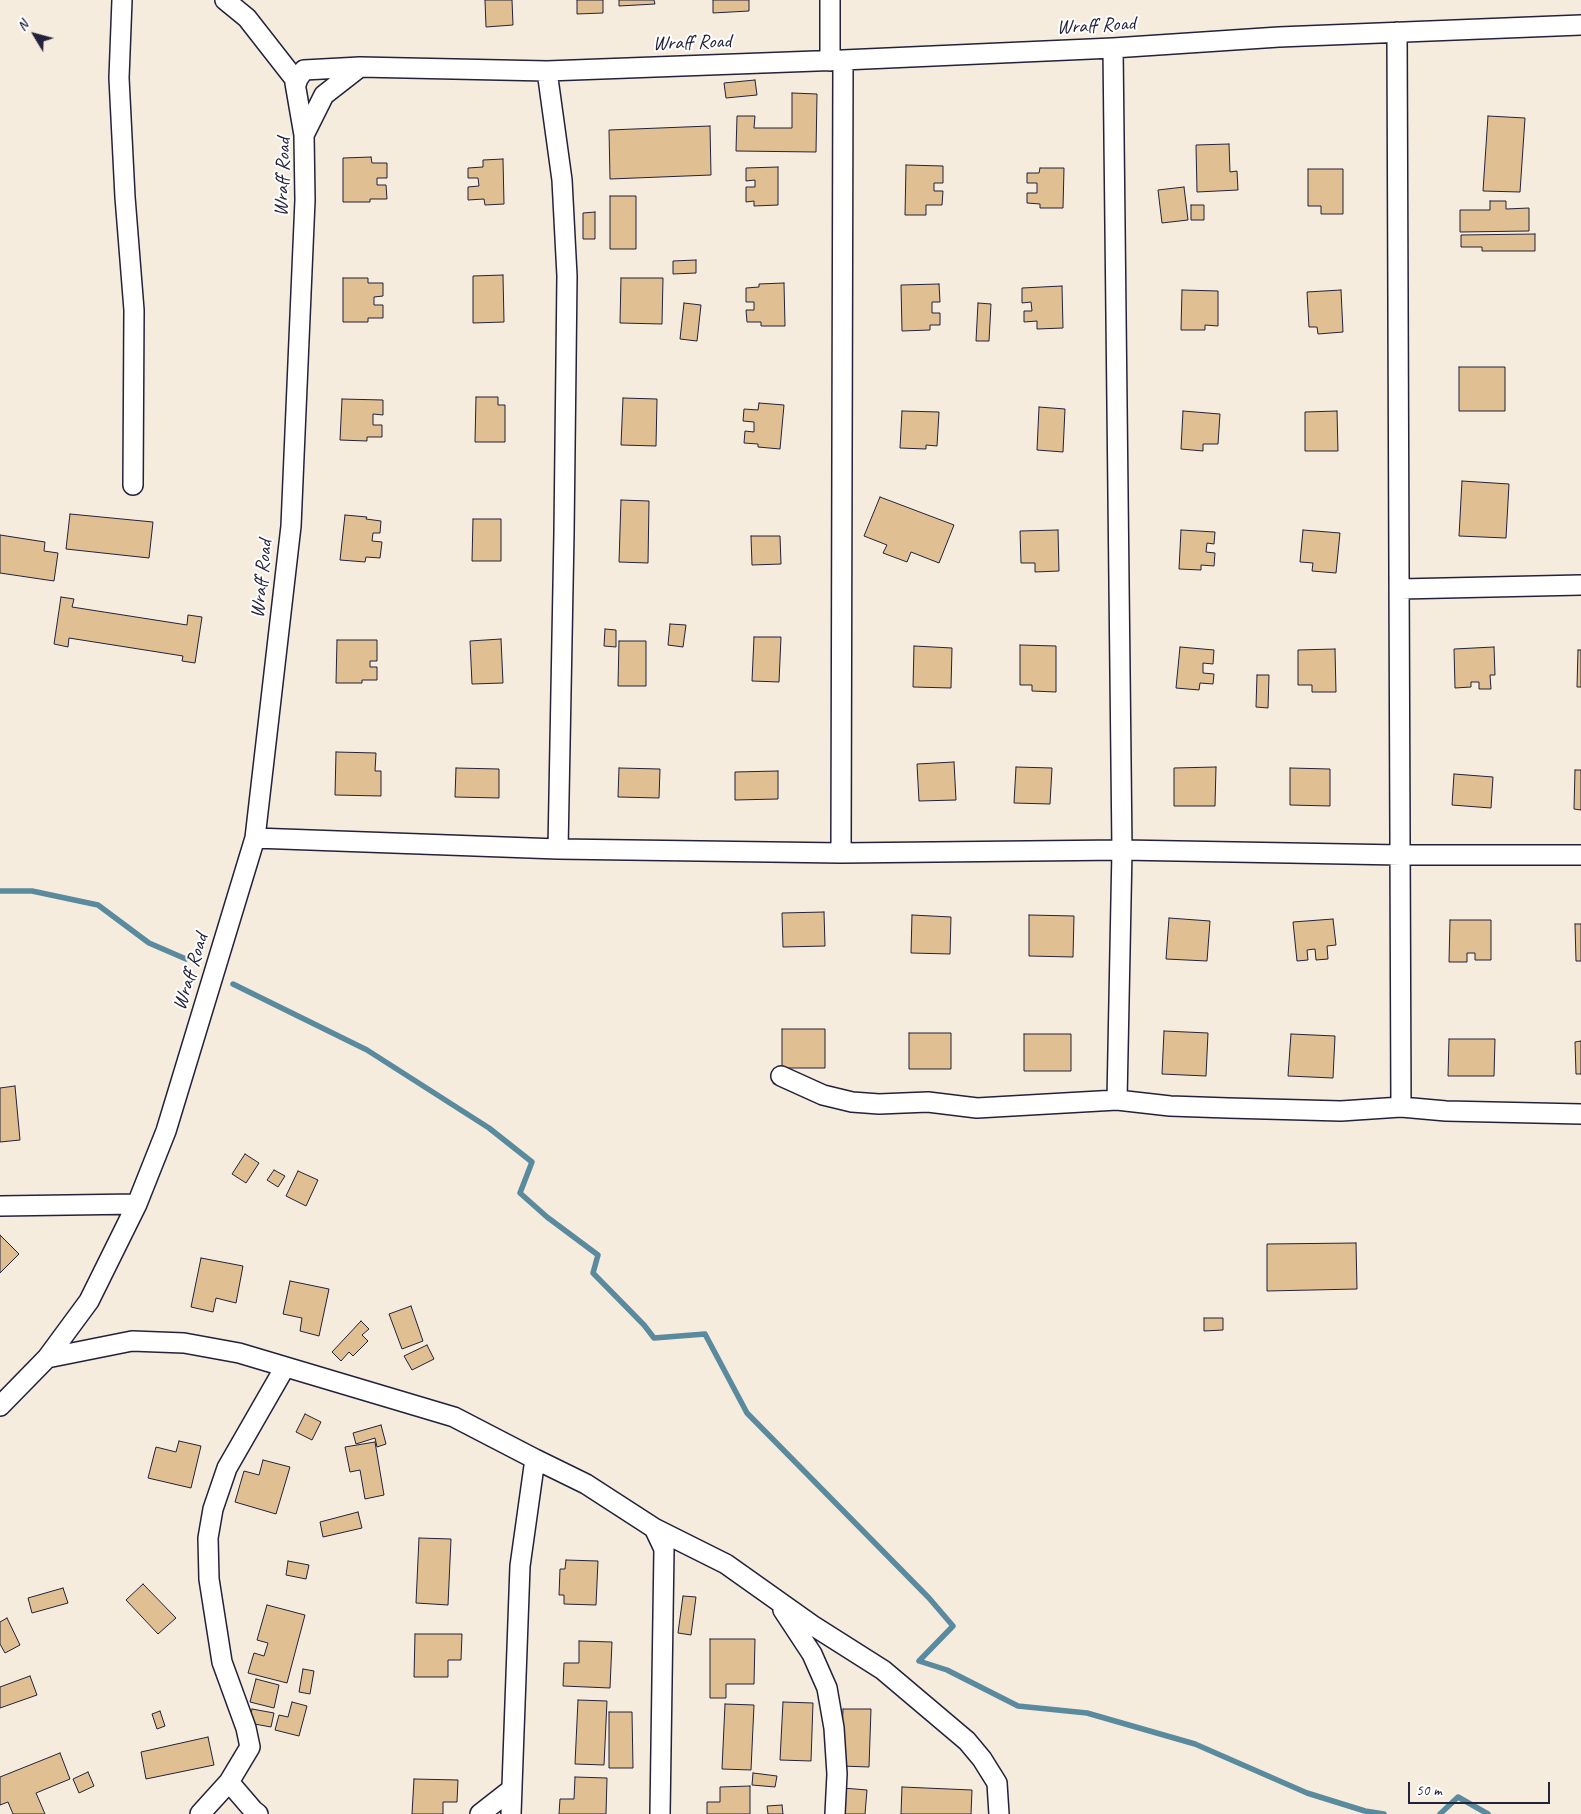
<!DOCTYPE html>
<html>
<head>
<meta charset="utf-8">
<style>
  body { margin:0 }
  #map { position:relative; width:1581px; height:1814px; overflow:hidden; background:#f6ecde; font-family:Caveat,sans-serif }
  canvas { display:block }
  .north { position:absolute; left:10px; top:10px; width:50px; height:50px; -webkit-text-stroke:4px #fff; paint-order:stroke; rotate:307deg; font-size:14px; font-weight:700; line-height:20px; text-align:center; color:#22223b }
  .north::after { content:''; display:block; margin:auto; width:18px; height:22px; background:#22223b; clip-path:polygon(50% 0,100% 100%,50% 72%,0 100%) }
  .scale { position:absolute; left:1408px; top:1782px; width:142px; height:22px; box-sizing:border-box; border:2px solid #22223b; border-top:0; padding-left:6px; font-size:15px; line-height:18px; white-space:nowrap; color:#22223b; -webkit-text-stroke:4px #fff; paint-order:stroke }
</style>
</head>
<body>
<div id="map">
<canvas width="1581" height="1814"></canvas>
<div class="north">N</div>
<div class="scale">50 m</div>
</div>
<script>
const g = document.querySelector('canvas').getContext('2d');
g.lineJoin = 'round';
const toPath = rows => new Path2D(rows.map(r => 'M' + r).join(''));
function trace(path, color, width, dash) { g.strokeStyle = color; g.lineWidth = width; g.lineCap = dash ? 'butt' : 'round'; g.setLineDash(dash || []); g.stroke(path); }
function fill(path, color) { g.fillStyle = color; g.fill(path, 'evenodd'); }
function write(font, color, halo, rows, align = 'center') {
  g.font = font + ' Caveat,sans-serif'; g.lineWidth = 4; g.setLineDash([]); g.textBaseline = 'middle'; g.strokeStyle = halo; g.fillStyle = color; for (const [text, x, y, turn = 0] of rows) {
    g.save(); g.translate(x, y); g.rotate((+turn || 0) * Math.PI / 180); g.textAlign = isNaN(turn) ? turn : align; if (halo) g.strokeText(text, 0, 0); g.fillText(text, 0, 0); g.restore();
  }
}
trace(toPath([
  [0,891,32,891,98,905,149,943,186,959],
  [233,984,367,1050,489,1128,532,1162,520,1193,547,1217,598,1255,593,1273,644,1325,654,1338,705,1334,747,1413,929,1598,953,1626,919,1661,947,1670,1018,1706,1087,1713,1195,1744,1307,1793,1365,1811,1384,1814],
  [1440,1814,1458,1797,1488,1814]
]), '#5a8a9d', 5.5);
const building = toPath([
  [485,0,512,0,513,25,486,27,485,0],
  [577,0,603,0,603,13,577,14,577,0],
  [619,0,654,0,655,4,619,6,619,0],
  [713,0,749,0,749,11,713,13,713,0],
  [755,80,757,95,726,98,724,83,755,80],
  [792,93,817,94,816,152,736,151,737,116,755,116,754,128,792,128,792,93],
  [1488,116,1525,118,1520,192,1483,191,1488,116],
  [710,126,711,175,610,179,609,130,710,126],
  [1229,144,1230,172,1237,171,1238,190,1197,192,1196,145,1229,144],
  [371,157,372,163,387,163,387,178,377,178,377,185,386,185,387,199,370,199,370,202,343,202,343,158,371,157],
  [503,159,504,204,485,205,484,199,468,200,468,187,479,186,478,178,468,178,468,168,483,167,483,160,503,159],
  [906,165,943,166,943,183,934,183,934,191,943,191,942,205,926,205,926,215,905,215,906,165],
  [778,167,778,205,754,206,754,201,746,202,746,187,755,187,755,180,746,181,746,168,778,167],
  [1040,168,1064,168,1063,208,1040,208,1040,204,1027,203,1027,193,1037,193,1037,183,1027,183,1027,173,1039,173,1040,168],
  [1308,169,1343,169,1343,214,1321,214,1321,206,1308,206,1308,169],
  [1184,187,1188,220,1162,223,1158,190,1184,187],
  [610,196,636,196,636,249,610,249,610,196],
  [1490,201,1506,201,1506,209,1529,208,1529,231,1460,232,1460,210,1490,210,1490,201],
  [1191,205,1204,205,1204,220,1191,220,1191,205],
  [595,212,595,239,583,239,583,213,595,212],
  [1535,234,1535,251,1482,251,1482,247,1461,247,1461,235,1535,234],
  [696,260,696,273,673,274,673,261,696,260],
  [503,275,504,322,473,323,473,276,503,275],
  [343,278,368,278,368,283,383,283,383,296,374,297,374,305,383,305,383,318,368,318,368,322,343,322,343,278],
  [621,278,663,278,662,324,620,323,621,278],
  [784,283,785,326,761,326,761,322,747,322,746,310,754,310,754,302,746,302,746,288,759,287,759,284,784,283],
  [939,284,940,302,932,302,932,313,940,313,940,325,930,325,930,330,902,331,901,285,939,284],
  [1062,286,1063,328,1037,329,1037,321,1024,322,1024,311,1032,311,1031,302,1022,303,1022,288,1062,286],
  [1182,290,1218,291,1218,326,1205,325,1205,330,1181,330,1182,290],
  [1341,290,1343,332,1318,334,1317,327,1309,327,1307,292,1341,290],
  [684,303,701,305,697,341,680,339,684,303],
  [978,303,991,304,989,341,976,341,978,303],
  [1459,367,1505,367,1505,411,1459,411,1459,367],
  [476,397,498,397,498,405,505,405,505,442,475,442,476,397],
  [623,398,657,399,656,446,621,445,623,398],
  [342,399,383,400,383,415,373,414,373,425,382,425,382,437,367,437,367,441,340,440,342,399],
  [759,403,784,405,780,449,758,447,758,444,744,443,745,431,754,432,754,422,743,421,744,409,758,410,759,403],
  [1039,407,1065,409,1063,452,1037,450,1039,407],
  [902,411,939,412,937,446,926,445,926,449,900,448,902,411],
  [1183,411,1220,414,1218,444,1203,444,1203,451,1181,449,1183,411],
  [1337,411,1338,451,1305,451,1305,412,1337,411],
  [1462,481,1509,484,1506,538,1459,536,1462,481],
  [880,497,954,525,939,563,911,552,907,562,883,553,887,545,864,536,880,497],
  [621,500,649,501,648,563,619,562,621,500],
  [70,514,153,522,149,558,66,549,70,514],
  [345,515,367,517,366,519,381,521,380,533,373,533,372,541,382,542,380,558,366,557,365,562,340,560,345,515],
  [473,519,501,519,501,561,472,561,473,519],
  [1058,530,1059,571,1035,572,1035,563,1021,563,1020,531,1058,530],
  [1181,530,1215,532,1214,544,1207,543,1206,552,1215,553,1214,566,1201,565,1201,570,1179,569,1181,530],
  [1303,530,1340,533,1336,573,1312,571,1313,563,1300,562,1303,530],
  [0,535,45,542,44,551,58,553,54,581,0,573,0,535],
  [751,536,780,536,781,564,752,565,751,536],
  [61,597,74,599,72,607,187,625,188,615,202,617,195,663,182,661,183,656,69,638,68,647,54,644,61,597],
  [670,624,686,625,683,647,668,645,670,624],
  [605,629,616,630,616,647,604,646,605,629],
  [754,637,781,637,779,682,752,681,754,637],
  [501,639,503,683,472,684,470,641,501,639],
  [337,640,377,640,377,661,370,661,370,667,377,667,377,680,362,680,362,683,336,683,337,640],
  [619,641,646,641,646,686,618,686,619,641],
  [1020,645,1056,646,1056,692,1032,691,1032,685,1020,685,1020,645],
  [914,646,952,648,951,688,913,687,914,646],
  [1180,647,1214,650,1213,664,1203,663,1203,673,1214,674,1213,684,1200,683,1199,690,1176,688,1180,647],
  [1494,647,1495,675,1490,675,1491,689,1479,689,1479,682,1471,682,1471,687,1455,688,1454,649,1494,647],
  [1335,649,1336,692,1312,692,1312,685,1298,685,1298,650,1335,649],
  [1578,650,1581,650,1581,687,1577,687,1578,650],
  [1257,675,1269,675,1268,708,1256,707,1257,675],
  [336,752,376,753,375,771,381,771,381,796,335,795,336,752],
  [954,762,956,800,919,801,917,764,954,762],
  [1016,767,1052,768,1050,804,1014,803,1016,767],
  [1216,767,1215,806,1174,806,1174,768,1216,767],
  [456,768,499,769,499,798,455,797,456,768],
  [619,768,660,769,659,798,618,797,619,768],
  [1290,768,1330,769,1330,806,1290,805,1290,768],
  [1575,770,1581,770,1581,810,1574,809,1575,770],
  [778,771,778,799,735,800,735,772,778,771],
  [1454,774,1493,777,1491,808,1452,805,1454,774],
  [824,912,825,946,783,947,782,913,824,912],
  [912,915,951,917,950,954,911,953,912,915],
  [1029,915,1074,916,1073,957,1029,956,1029,915],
  [1169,918,1210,921,1207,961,1166,959,1169,918],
  [1333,919,1336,945,1327,946,1328,959,1316,960,1315,949,1307,950,1308,960,1297,961,1293,922,1333,919],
  [1450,920,1491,920,1491,960,1475,960,1475,953,1467,953,1467,962,1449,962,1450,920],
  [1575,924,1581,924,1581,961,1576,961,1575,924],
  [782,1029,825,1029,825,1068,782,1068,782,1029],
  [1164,1031,1208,1033,1206,1076,1162,1074,1164,1031],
  [909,1033,951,1033,951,1069,909,1069,909,1033],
  [1024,1034,1071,1034,1071,1071,1024,1071,1024,1034],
  [1291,1034,1335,1036,1333,1078,1288,1076,1291,1034],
  [1449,1039,1495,1039,1494,1076,1448,1076,1449,1039],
  [1581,1041,1581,1074,1576,1074,1575,1042,1581,1041],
  [15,1086,20,1140,0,1142,0,1088,15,1086],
  [245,1154,259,1163,246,1183,232,1174,245,1154],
  [274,1170,285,1176,278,1187,267,1180,274,1170],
  [298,1171,318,1180,306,1206,286,1196,298,1171],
  [0,1235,19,1254,0,1273,0,1235],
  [1356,1243,1357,1289,1267,1291,1267,1244,1356,1243],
  [201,1258,243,1266,236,1303,216,1298,213,1312,191,1307,201,1258],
  [290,1281,329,1289,319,1336,300,1331,302,1318,283,1314,290,1281],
  [411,1306,423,1341,402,1349,389,1314,411,1306],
  [1204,1318,1223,1318,1223,1330,1204,1331,1204,1318],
  [361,1321,369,1329,362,1335,368,1341,353,1356,349,1352,341,1361,332,1352,361,1321],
  [427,1345,434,1359,412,1370,404,1356,427,1345],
  [305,1414,321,1422,312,1440,296,1432,305,1414],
  [381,1425,386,1444,377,1447,375,1438,356,1444,353,1433,381,1425],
  [179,1441,201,1446,191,1488,148,1478,156,1447,176,1452,179,1441],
  [375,1442,384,1495,365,1499,360,1470,350,1472,345,1447,375,1442],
  [263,1460,290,1467,276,1514,235,1502,244,1471,259,1475,263,1460],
  [358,1512,362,1528,323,1537,320,1522,358,1512],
  [419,1538,451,1539,448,1605,416,1603,419,1538],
  [566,1560,598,1561,596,1605,564,1604,564,1595,559,1595,560,1569,565,1569,566,1560],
  [288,1561,309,1565,306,1579,286,1575,288,1561],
  [143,1584,176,1618,158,1634,126,1600,143,1584],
  [63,1588,68,1603,32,1613,28,1598,63,1588],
  [683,1596,696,1597,691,1635,678,1633,683,1596],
  [267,1605,305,1615,287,1683,248,1673,254,1653,264,1656,268,1643,257,1640,267,1605],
  [7,1618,20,1645,5,1653,0,1644,0,1622,7,1618],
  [415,1634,462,1634,461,1660,448,1660,448,1677,414,1677,415,1634],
  [710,1639,755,1639,754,1684,726,1684,726,1698,710,1698,710,1639],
  [579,1641,612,1642,610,1688,563,1686,564,1663,579,1663,579,1641],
  [303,1669,314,1671,310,1694,299,1692,303,1669],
  [30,1676,37,1695,0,1708,0,1687,30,1676],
  [256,1679,279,1685,274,1708,250,1702,256,1679],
  [578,1700,607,1701,604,1765,575,1764,578,1700],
  [292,1702,307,1706,299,1736,275,1730,279,1715,288,1717,292,1702],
  [783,1702,813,1703,811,1761,780,1760,783,1702],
  [725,1704,754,1705,751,1770,722,1769,725,1704],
  [252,1709,274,1713,271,1727,249,1723,252,1709],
  [843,1709,871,1709,869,1767,841,1766,843,1709],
  [160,1711,165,1726,157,1729,152,1714,160,1711],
  [609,1712,632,1712,633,1768,609,1768,609,1712],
  [208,1737,214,1765,146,1779,141,1752,208,1737],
  [60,1753,70,1779,36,1793,45,1814,13,1814,8,1802,0,1805,0,1777,60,1753],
  [88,1772,94,1786,79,1793,73,1779,88,1772],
  [753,1773,777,1776,775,1787,752,1785,753,1773],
  [575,1777,607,1778,606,1814,559,1814,560,1799,574,1799,575,1777],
  [414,1779,458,1780,457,1802,443,1802,443,1814,412,1814,414,1779],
  [750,1786,750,1814,707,1814,707,1802,720,1802,720,1787,750,1786],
  [902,1787,972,1790,971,1814,901,1814,902,1787],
  [843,1788,867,1790,865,1814,841,1814,843,1788],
  [782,1805,783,1814,768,1814,767,1806,782,1805]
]);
fill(building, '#e0bf92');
trace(building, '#22223b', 1);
const minor = toPath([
  [122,0,119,78,125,197,134,310,133,485],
  [225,0,247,18,297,82],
  [1397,32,1401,1107],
  [1113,48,1122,850,1117,1100],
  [830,61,830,0],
  [547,71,562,180,567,276,564,533,558,849],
  [304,135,295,83,304,70,360,67],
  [1400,589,1581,585],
  [255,838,558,849,841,853,1122,850,1401,855,1581,855],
  [841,853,843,60],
  [781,1076,823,1095,852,1102,879,1104,928,1102,977,1108,1117,1100,1170,1106,1228,1108,1341,1111,1401,1107,1446,1111,1581,1114],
  [0,1206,137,1204],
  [47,1358,132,1341,184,1343,239,1353,454,1417,535,1459,586,1484,654,1528,664,1549,660,1814],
  [0,1406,47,1358,89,1301,137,1204,166,1131,255,838,291,526,305,200,304,135,324,95,360,67,547,71,843,60,1113,48,1279,37,1581,25],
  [654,1528,726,1564,812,1625,883,1670,967,1741,982,1759,997,1783,999,1814],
  [783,1610,812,1654,827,1688,834,1728,837,1774,835,1814],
  [229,1782,253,1810,258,1814],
  [200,1814,229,1782,250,1747,246,1728,222,1662,209,1579,208,1538,213,1509,227,1468,285,1367],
  [480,1814,512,1789],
  [511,1814,520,1566,535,1459]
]);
trace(minor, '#22223b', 22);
trace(minor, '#fff', 19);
write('20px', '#22223b', '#fff', [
  ["Wraff Road",1096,26,-3],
  ["Wraff Road",692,43,-2],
  ["Wraff Road",283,177,-88],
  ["Wraff Road",262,579,-84],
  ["Wraff Road",191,972,-73]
]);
</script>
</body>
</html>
